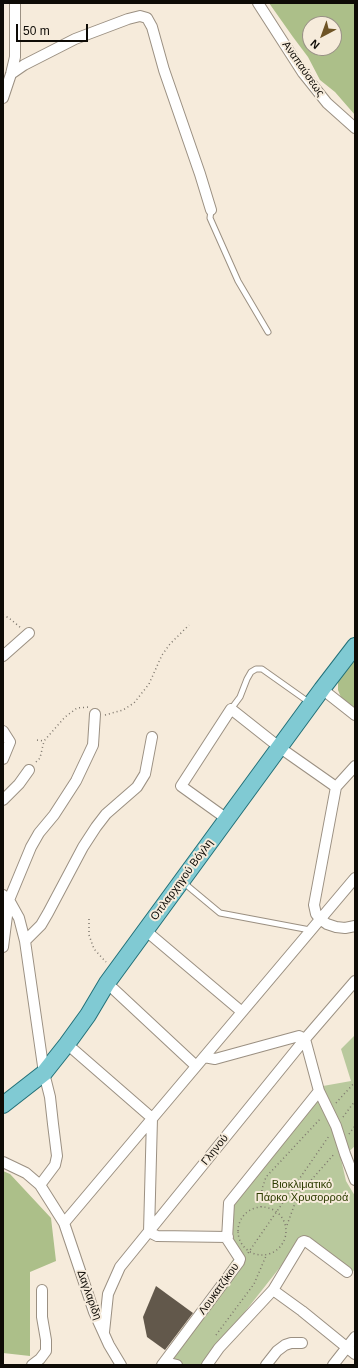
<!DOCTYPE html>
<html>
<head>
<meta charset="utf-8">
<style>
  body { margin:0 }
  #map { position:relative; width:358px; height:1368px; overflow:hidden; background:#f6ebdb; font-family:Helvetica,sans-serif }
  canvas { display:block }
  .frame { position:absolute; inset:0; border:4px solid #0e0b06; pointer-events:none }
  .north { position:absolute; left:302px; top:16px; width:40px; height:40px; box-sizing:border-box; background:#f6ebdb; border:1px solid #999186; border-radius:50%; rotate:221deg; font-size:11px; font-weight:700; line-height:16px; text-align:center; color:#0e0b06 }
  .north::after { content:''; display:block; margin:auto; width:14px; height:18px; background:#6e5426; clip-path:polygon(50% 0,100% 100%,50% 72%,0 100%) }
  .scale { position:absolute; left:16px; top:24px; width:72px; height:18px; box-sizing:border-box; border:2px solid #0e0b06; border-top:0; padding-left:5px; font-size:12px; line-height:14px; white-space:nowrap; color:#0e0b06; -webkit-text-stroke:3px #f6ebdb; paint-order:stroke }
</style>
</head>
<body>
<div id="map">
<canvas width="358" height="1368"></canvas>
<div class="frame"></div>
<div class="north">N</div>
<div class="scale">50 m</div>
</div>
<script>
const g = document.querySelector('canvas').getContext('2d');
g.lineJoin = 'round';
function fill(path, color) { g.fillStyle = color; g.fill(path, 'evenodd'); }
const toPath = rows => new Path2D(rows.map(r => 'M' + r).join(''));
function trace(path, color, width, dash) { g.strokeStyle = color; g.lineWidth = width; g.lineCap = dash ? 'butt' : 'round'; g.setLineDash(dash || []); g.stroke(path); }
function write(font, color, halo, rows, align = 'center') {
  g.font = font + ' Helvetica,sans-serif'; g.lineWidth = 4; g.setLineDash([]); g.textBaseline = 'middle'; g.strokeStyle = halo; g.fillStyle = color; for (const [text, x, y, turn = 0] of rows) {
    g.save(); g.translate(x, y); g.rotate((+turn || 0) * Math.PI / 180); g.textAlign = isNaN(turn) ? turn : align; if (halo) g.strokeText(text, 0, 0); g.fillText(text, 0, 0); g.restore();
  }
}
fill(toPath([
  [355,1035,355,1146,341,1159,346,1181,355,1196,355,1269,350,1275,303,1238,203,1365,162,1365,236,1255,231,1240,231,1206,323,1086,351,1081,341,1049]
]), '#b9c99d');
fill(toPath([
  [269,3,355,3,355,115,335,92,320,80,308,57,293,37],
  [310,24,334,24,334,48,310,48],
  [355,659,355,710,342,700,338,690,338,681],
  [3,1171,10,1174,51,1218,56,1261,30,1272,30,1356,3,1353]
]), '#acbf89');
fill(toPath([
  [156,1286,193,1313,165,1350,147,1337,143,1317]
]), '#62584b');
const lane = toPath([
  [211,210,210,218,238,281,268,332],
  [231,709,240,697,247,679,251,672,256,669,262,669,310,703],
  [184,883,220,913,310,930]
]);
const street = toPath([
  [258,3,303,73,327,103,355,128],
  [11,74,24,65,75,39,128,19,140,16,147,18,152,27,164,70,200,174,211,210],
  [3,98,11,74,15,57,15,3],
  [3,656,29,633],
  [322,689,355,715],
  [3,731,10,742,3,759],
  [355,766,336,787,314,905,316,914,320,919,327,924,336,927,345,928,355,926],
  [3,800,19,784,29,770],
  [227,819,181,786,231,709,279,747,336,787],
  [3,895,9,900,19,918,25,941,44,1073,50,1097,53,1124,57,1156,55,1165,40,1185],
  [145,930,242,1012],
  [25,941,41,925,48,913,83,847,96,827,106,814,137,787,145,774,152,737],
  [3,947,9,900,31,847,39,833,54,815,76,781,93,745,95,714],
  [107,983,196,1066],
  [305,1039,319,1091,336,1126,345,1154,355,1180],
  [67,1044,152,1118,149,1232,157,1236,228,1237],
  [204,1057,215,1059,299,1036,305,1039],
  [3,1162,26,1173,40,1185,64,1223,94,1312,109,1345,121,1365],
  [64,1223,355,878],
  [273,1290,302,1311,355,1354],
  [104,1332,108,1294,120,1267,305,1039,355,981],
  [32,1365,40,1359,46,1351,46,1340,42,1317,42,1290],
  [162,1365,239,1262,240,1259,227,1239,229,1203,319,1091],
  [165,1365,173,1364,177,1365],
  [207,1365,219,1348,273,1290,302,1242,304,1241,307,1242,347,1272],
  [266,1365,277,1351,285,1345,291,1343,302,1343],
  [333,1365,355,1337]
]);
const primary = toPath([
  [3,1105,44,1073,67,1044,88,1015,107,983,322,689,355,646]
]);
trace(lane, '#9b9082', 7);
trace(street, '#9b9082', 12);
trace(primary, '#227078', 18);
trace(toPath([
  [3,615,9,618,21,628],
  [105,715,123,710,134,703,149,684,162,655,170,644,189,625],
  [37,740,44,741,65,717,77,708,89,707],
  [36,762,40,758,44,741],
  [89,919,89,935,94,949,106,962],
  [336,1103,355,1082],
  [343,1117,355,1101],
  [349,1134,355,1126],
  [296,1185,302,1191],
  '238 1231a24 24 0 1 1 48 0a24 24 0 1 1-48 0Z',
  [261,1207,262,1189,266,1177,321,1118],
  [287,1225,298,1195,335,1153],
  [248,1253,329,1136],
  [216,1335,254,1284,266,1256]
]), '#7e776d', 1.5, [1, 3]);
trace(lane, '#fff', 5);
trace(street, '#fff', 10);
trace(primary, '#80cad3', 16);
write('11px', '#0e0b06', '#f6ebdb', [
  ["Αναπαύσεως",303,69,55],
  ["Οπλαρχηγού Βόγλη",182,880,-54],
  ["Γληνού",215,1150,-51],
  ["Λουκατζίκου",219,1289,-54],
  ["Δαγλαρίδη",89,1295,70]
]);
write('11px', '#2d3c00', '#f6ebdb', [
  ["Βιοκλιματικό",302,1185],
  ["Πάρκο Χρυσορροά",302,1198]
]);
</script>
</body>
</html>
